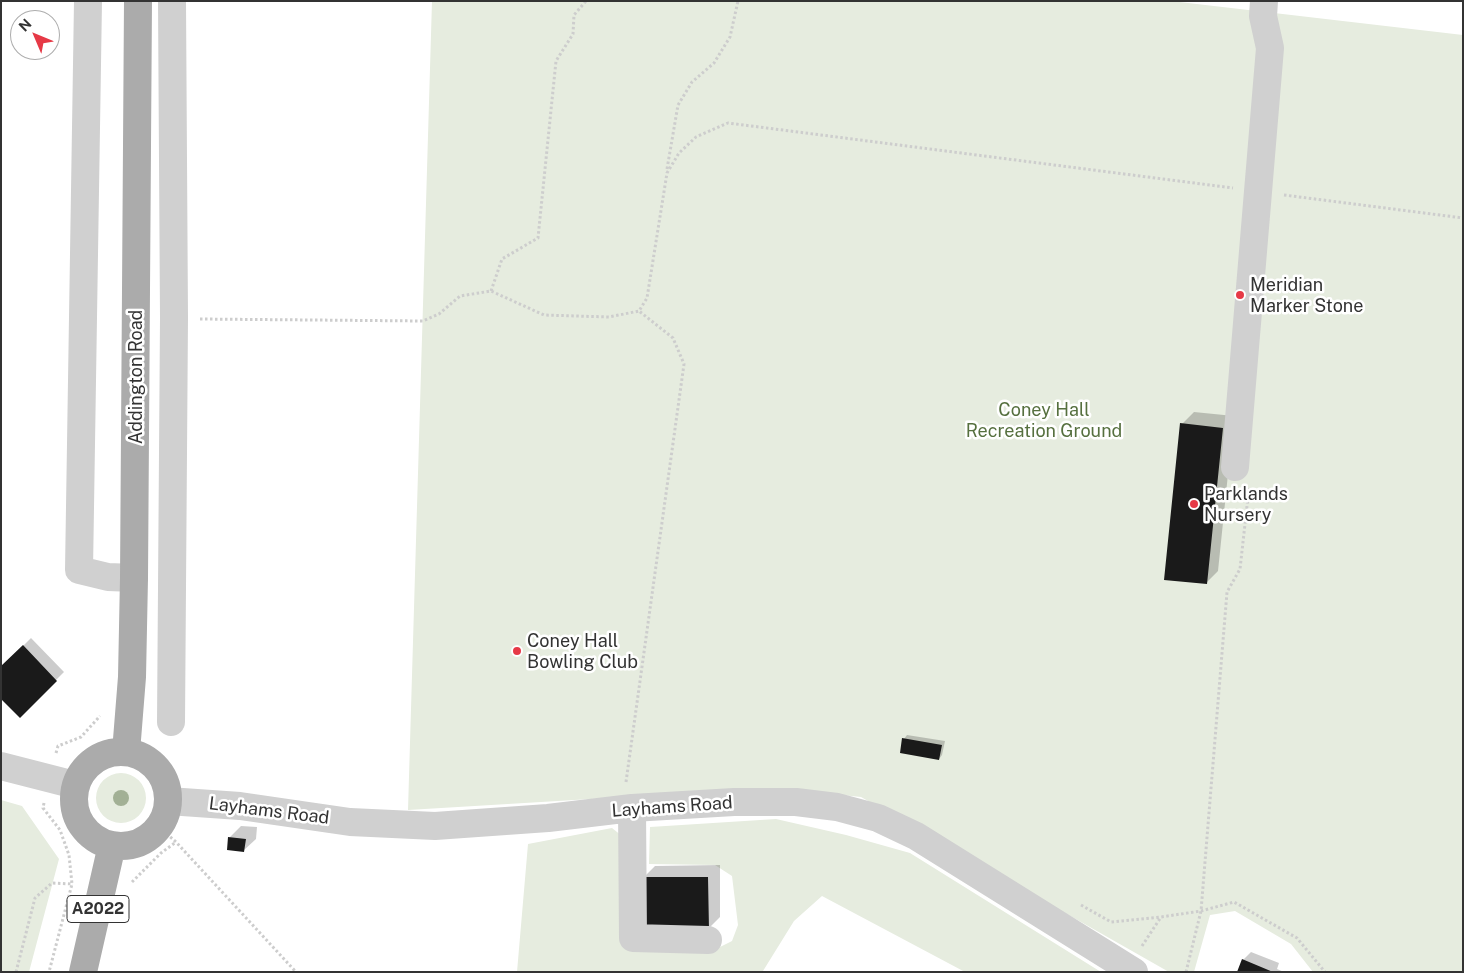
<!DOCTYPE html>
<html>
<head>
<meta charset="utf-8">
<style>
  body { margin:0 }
  #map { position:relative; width:1464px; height:973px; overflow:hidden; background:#fff; font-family:"Public Sans",sans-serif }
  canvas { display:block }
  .frame { position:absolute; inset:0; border:2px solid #333; pointer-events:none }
  .north { position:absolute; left:10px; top:10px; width:50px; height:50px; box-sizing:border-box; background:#fff; border:1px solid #adadad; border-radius:50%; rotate:315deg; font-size:14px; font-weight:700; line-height:20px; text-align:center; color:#333 }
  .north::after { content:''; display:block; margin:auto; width:18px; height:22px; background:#e63946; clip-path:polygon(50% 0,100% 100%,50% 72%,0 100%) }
</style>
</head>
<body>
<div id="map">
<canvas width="1464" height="973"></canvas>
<div class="frame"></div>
<div class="north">N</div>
</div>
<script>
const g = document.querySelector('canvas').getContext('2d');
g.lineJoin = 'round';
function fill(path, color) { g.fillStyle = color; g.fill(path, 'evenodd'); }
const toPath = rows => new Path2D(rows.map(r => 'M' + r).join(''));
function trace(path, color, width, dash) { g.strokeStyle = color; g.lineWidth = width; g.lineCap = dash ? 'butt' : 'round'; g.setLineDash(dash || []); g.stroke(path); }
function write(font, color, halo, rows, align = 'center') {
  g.font = font + ' "Public Sans",sans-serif'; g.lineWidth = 5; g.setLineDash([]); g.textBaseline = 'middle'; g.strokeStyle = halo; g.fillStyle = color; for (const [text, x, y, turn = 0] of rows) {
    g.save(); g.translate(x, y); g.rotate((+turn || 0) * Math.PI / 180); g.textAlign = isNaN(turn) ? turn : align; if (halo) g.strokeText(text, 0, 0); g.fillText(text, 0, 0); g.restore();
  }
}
fill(toPath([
  [432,1,1171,1,1463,35,1463,972,1313,972,1291,944,1235,911,1210,915,1194,972,1169,972,861,797,774,788,408,810],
  '96 798a25 25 0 1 1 50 0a25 25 0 1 1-50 0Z',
  [1,800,22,806,59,859,29,972,1,972],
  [776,819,846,835,910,853,1101,972,965,972,822,896,794,921,763,971,517,972,528,844,612,828,622,836,620,935,720,947,732,941,738,925,732,876,715,865,649,864,650,827]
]), '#e6ecdf');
fill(toPath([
  [1194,412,1234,416,1218,571,1206,583,1182,424],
  [31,638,64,672,20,716,1,668],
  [907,735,945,741,942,755,939,759,904,739],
  [241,826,257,827,256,839,243,851,229,838],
  [720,865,720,917,708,929,643,878,655,866],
  [1251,952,1279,963,1277,969,1284,972,1238,972,1243,960]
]), '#0003');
fill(toPath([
  [1180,423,1223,428,1207,584,1164,580],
  [23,645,57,681,20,718,1,699,1,666],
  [902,738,942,745,939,760,900,753],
  [228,837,246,839,244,852,227,850],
  [642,877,708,877,709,930,642,931],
  [1242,959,1273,972,1237,972]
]), '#1a1a1a');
trace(toPath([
  [667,169,678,105,692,82,714,63,730,37,738,1],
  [1284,195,1463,218],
  [491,291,502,259,538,238,556,61,573,34,574,15,586,1],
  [200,319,423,321,439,314,460,296,491,291,544,315,609,317,639,311,647,298,667,173,679,153,696,137,728,123,1233,188],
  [56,753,58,746,81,737,100,716],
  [626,782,684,364,673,338,639,311],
  [44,803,43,808,60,830,69,855,72,884,49,972],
  [159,827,176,842,296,972],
  [132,882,161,853,176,842],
  [1081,905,1111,922,1161,917],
  [1142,946,1161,917,1201,911,1234,902,1297,938,1325,972],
  [16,972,35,898,52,883,73,884],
  [1186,972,1201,911,1227,592,1240,569,1249,488]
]), '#cdcdcd', 3, [2.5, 2.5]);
trace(toPath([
  [88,1,79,570,108,577,134,578],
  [1235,467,1270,48,1263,16,1264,1],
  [171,722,174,318,172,1],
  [1,766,75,785],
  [168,801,240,806,350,822,435,826,548,818,632,808,734,802,796,802,837,807,878,818,916,836,1134,972],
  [632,808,633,938,708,940]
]), '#d0d0d0', 28);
trace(toPath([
  [126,752,132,677,134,578,138,1],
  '74 799a47 47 0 1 1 94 0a47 47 0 1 1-94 0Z',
  [83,972,112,845]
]), '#ababab', 28);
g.fillStyle = '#a2b095';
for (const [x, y] of [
  [121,798]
]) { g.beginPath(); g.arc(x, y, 8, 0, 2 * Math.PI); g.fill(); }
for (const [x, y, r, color] of [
  [1240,295,5,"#e63946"],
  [1194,504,5,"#e63946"],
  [517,651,5,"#e63946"]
]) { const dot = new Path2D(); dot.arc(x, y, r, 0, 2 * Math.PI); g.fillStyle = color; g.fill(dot); trace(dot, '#fff', 2); }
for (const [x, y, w] of [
  [98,909,62]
]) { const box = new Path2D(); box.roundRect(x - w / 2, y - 13.5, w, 27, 4); g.fillStyle = '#fff'; g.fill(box); trace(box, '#333', 1); }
write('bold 16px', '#333', null, [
  ["A2022",98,909]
]);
write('18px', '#333', '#fff', [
  ["Meridian",1250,285],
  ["Marker Stone",1250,306],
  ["Parklands",1204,494],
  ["Nursery",1204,515],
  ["Coney Hall",527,641],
  ["Bowling Club",527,662]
], 'left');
write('18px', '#333', '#fff', [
  ["Addington Road",136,377,-90],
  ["Layhams Road",672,807,-4],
  ["Layhams Road",269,811,7]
]);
write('18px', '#56703f', '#fff', [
  ["Coney Hall",1044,410],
  ["Recreation Ground",1044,431]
]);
</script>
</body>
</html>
